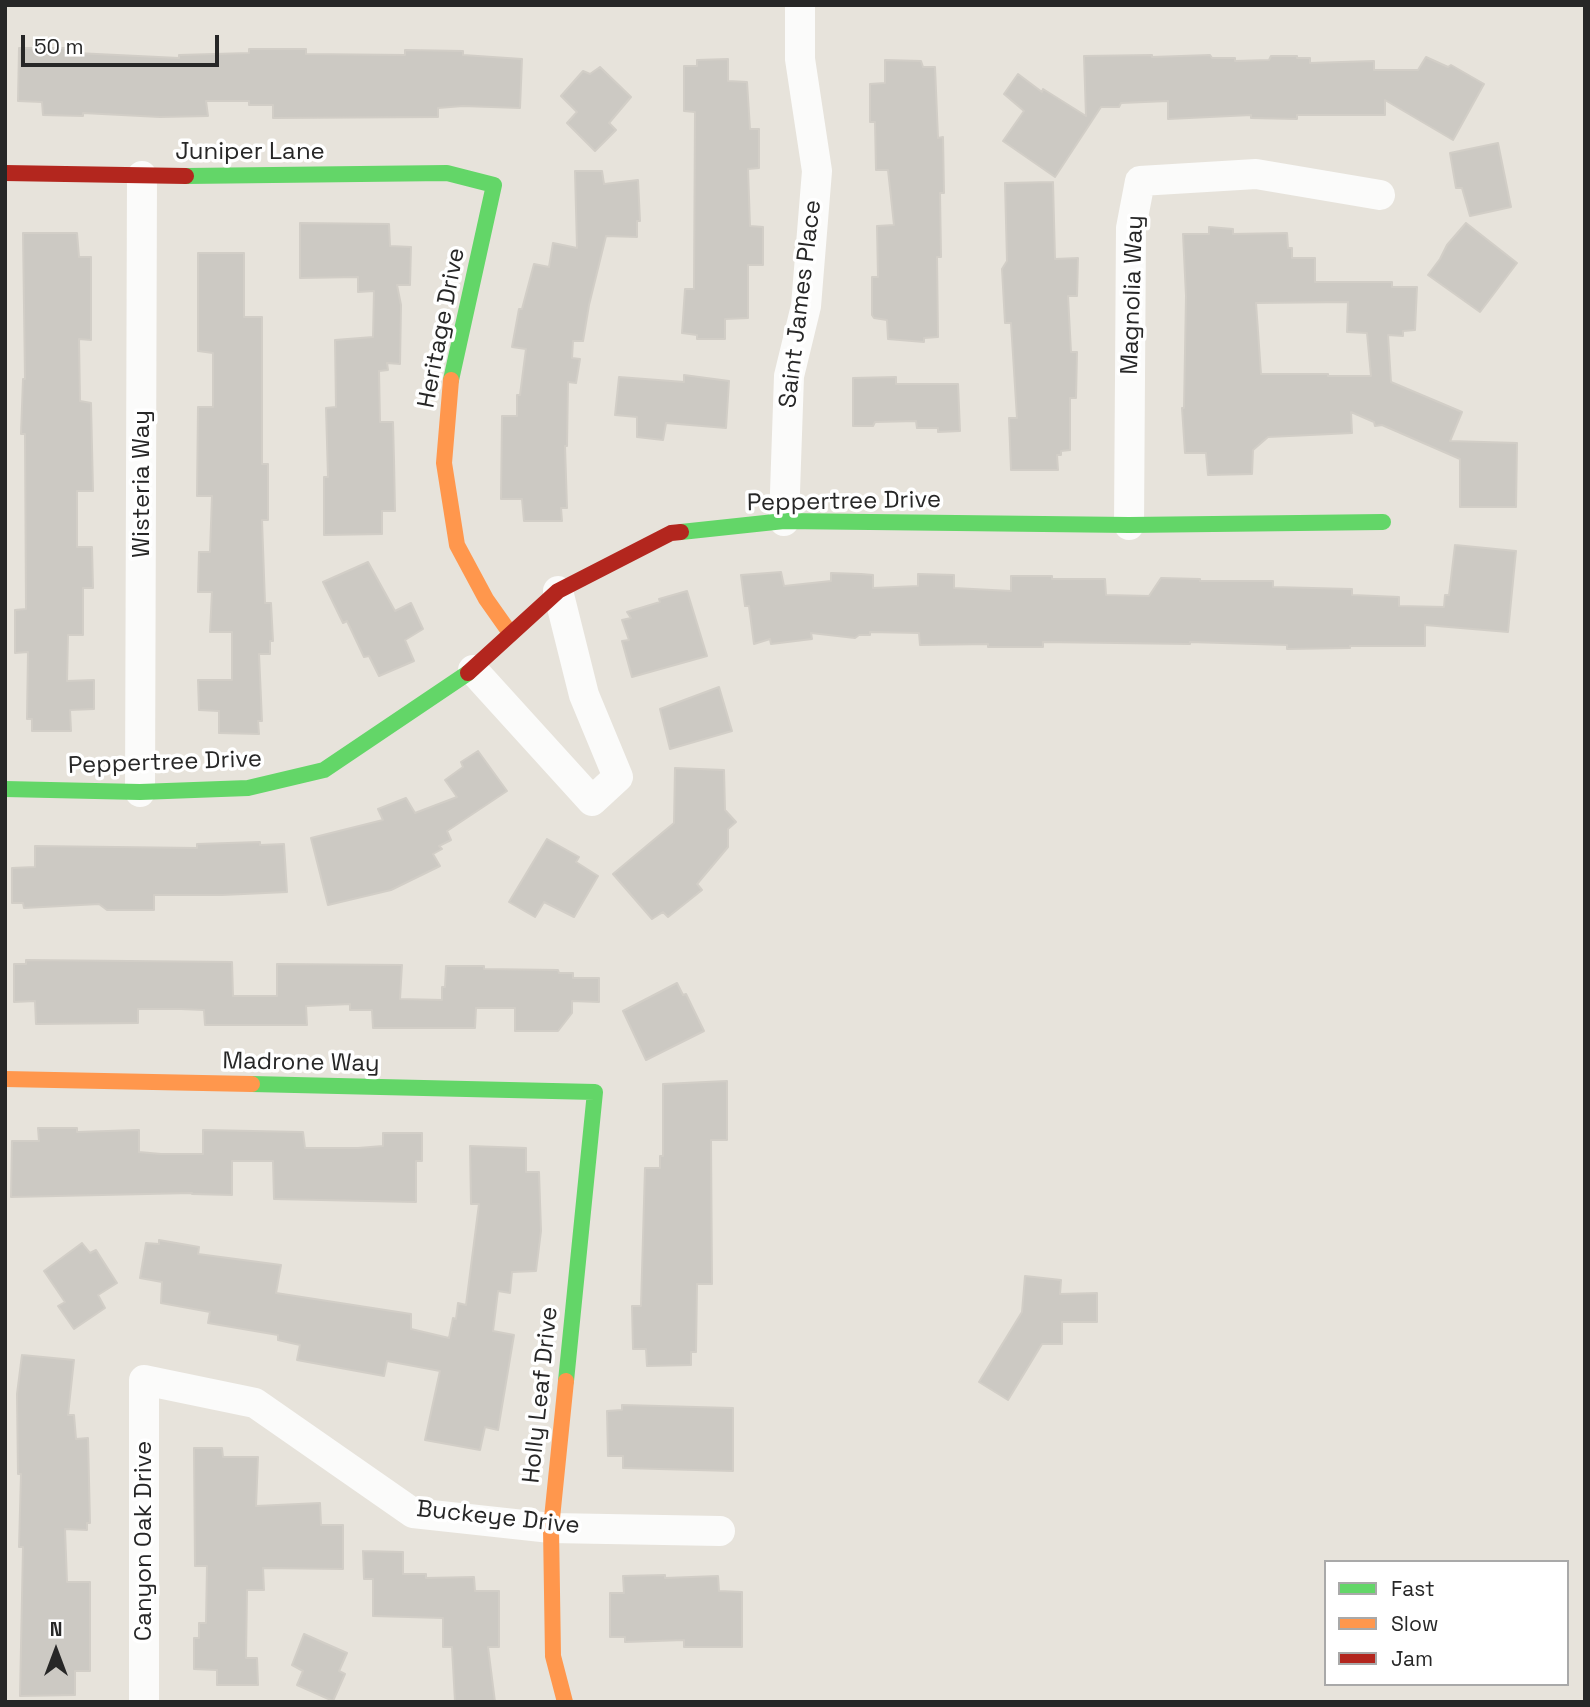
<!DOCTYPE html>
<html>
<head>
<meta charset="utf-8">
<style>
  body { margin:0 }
  #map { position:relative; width:1590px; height:1707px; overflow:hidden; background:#e7e3db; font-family:"Space Grotesk",sans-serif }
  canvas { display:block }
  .frame { position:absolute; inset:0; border:7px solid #272727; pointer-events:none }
  .legend { position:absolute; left:1324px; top:1560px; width:245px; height:126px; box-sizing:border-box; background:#fff; border:2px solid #a9a9a9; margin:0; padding:9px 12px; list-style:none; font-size:21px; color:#272727 }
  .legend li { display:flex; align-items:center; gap:14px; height:35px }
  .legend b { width:35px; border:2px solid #a9a9a9 }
  .north { position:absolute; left:21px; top:1616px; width:70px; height:70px; -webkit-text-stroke:5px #fff; paint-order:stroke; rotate:0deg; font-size:19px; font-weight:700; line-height:28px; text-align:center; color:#272727 }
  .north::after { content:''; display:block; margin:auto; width:24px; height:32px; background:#272727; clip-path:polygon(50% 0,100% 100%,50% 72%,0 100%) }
  .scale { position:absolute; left:21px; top:35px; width:198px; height:32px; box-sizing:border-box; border:4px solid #272727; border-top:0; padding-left:9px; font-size:21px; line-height:24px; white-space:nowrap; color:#272727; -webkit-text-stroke:5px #fff; paint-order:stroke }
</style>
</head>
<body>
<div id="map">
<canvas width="1590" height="1707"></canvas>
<div class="frame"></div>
<ul class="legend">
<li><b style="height:9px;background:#63d668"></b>Fast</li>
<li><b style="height:9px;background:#ff974d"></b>Slow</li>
<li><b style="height:9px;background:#b3261e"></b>Jam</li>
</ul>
<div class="north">N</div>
<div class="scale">50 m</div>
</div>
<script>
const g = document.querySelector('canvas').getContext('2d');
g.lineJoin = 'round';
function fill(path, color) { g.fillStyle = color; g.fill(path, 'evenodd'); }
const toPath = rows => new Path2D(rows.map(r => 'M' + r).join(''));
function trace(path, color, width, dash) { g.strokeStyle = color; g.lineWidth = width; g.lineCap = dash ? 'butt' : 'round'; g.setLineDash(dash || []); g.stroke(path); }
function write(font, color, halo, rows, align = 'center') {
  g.font = font + ' "Space Grotesk",sans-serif'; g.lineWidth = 7; g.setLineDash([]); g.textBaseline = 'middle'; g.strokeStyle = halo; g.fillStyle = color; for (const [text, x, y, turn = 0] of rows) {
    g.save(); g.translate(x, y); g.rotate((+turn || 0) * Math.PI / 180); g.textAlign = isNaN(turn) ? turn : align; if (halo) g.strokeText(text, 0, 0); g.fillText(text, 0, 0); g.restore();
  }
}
const building = toPath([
  [19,48,76,48,76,53,179,58,179,55,249,53,249,49,306,49,306,54,405,55,405,50,463,51,463,55,522,59,520,108,463,106,438,108,438,117,273,118,273,105,249,105,249,101,206,101,208,116,160,117,83,113,83,116,43,115,42,102,18,101,19,48],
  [1152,55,1152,57,1210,55,1212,58,1235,58,1235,61,1269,60,1271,56,1297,56,1297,58,1310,58,1310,63,1374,61,1374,70,1418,70,1426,57,1448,67,1451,65,1484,84,1453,140,1385,100,1385,115,1297,115,1297,119,1251,118,1251,115,1168,119,1168,101,1121,103,1119,107,1101,107,1055,177,1003,141,1024,111,1004,94,1018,74,1042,92,1043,89,1086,116,1084,56,1152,55],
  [728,59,728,81,747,82,750,129,759,129,759,168,748,169,750,226,763,227,763,265,748,265,748,318,725,319,725,339,697,339,697,335,682,333,685,289,694,289,695,112,684,111,684,66,697,66,697,60,728,59],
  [885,60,921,61,923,67,935,67,938,138,943,137,944,193,940,193,941,257,937,257,938,337,924,338,924,342,888,339,887,320,874,318,872,315,872,277,878,277,877,226,894,225,888,170,876,170,875,122,870,122,870,84,885,83,885,60],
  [600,67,631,97,609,123,616,130,595,151,567,123,577,112,561,96,583,71,590,74,600,67],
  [1498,143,1511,207,1470,216,1462,188,1456,188,1450,153,1498,143],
  [575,171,602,171,604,184,638,180,640,221,637,221,637,237,606,236,589,305,583,341,573,341,572,358,580,359,576,383,568,382,567,446,565,446,567,508,561,508,562,521,524,521,522,499,501,499,502,416,517,416,517,395,520,395,526,349,512,347,519,309,522,309,534,264,549,267,553,243,577,248,575,171],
  [1053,182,1055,259,1078,258,1077,296,1068,296,1071,352,1077,352,1076,398,1070,398,1070,450,1061,451,1061,455,1057,455,1058,470,1011,470,1009,418,1017,418,1011,323,1005,323,1002,269,1007,261,1005,183,1053,182],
  [300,223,389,224,390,246,411,247,410,285,397,285,401,305,400,364,387,363,388,370,379,371,380,422,393,422,394,460,395,511,382,511,382,534,324,535,324,477,328,477,326,408,336,407,335,340,373,337,374,291,358,292,358,277,300,278,300,223],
  [1466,223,1517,263,1480,312,1428,275,1440,259,1447,245,1466,223],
  [1209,227,1233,229,1233,234,1287,233,1288,248,1292,248,1292,258,1315,258,1315,282,1392,282,1392,287,1417,287,1415,330,1403,331,1403,336,1388,335,1391,382,1462,412,1450,441,1517,443,1516,507,1460,507,1460,459,1382,425,1375,426,1374,422,1351,412,1352,433,1268,437,1253,450,1252,474,1208,475,1206,453,1185,453,1182,408,1184,408,1186,296,1183,234,1209,234,1209,227],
  [1348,302,1347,332,1367,333,1371,376,1328,376,1328,374,1261,374,1256,303,1348,302],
  [23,233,77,233,79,257,91,257,91,340,79,339,80,401,91,403,93,491,77,491,77,547,92,547,93,588,83,588,83,635,68,635,67,681,94,680,94,709,70,710,71,731,32,731,32,719,27,719,28,652,15,653,15,610,26,609,25,434,21,434,23,379,25,379,23,233],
  [198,253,244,253,244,317,262,317,262,464,268,464,268,520,262,520,265,603,271,603,273,641,270,641,270,654,259,654,262,721,258,721,259,734,219,733,219,711,199,710,198,680,232,680,232,632,210,632,212,592,198,592,199,552,210,552,212,496,197,496,198,407,213,407,213,353,198,351,198,253],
  [684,375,729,381,726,428,666,423,663,440,637,437,637,417,615,415,619,377,684,382,684,375],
  [896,377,896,384,958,384,960,431,938,432,938,428,917,428,916,421,875,422,873,426,853,426,853,378,896,377],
  [1455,545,1516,551,1508,632,1425,625,1425,646,1350,646,1350,648,1287,649,1287,645,1190,642,1190,644,1043,642,1043,647,988,647,988,644,920,645,919,633,870,632,870,635,859,635,855,638,811,633,812,639,771,644,770,639,754,644,749,606,745,606,741,575,781,572,784,586,831,581,831,573,861,574,873,575,873,588,918,586,918,574,954,575,954,588,1011,591,1011,576,1052,576,1052,579,1105,579,1106,595,1149,596,1161,578,1200,579,1200,581,1273,581,1273,587,1352,589,1352,595,1399,597,1399,606,1444,607,1445,595,1449,595,1455,545],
  [368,562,395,611,411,603,423,629,405,640,414,661,379,676,369,656,364,657,347,621,343,623,323,582,368,562],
  [687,591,707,656,632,677,622,641,629,640,622,620,631,618,627,612,660,602,659,599,687,591],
  [719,687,732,731,670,749,660,709,719,687],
  [478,751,507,791,447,831,451,840,439,846,442,849,433,854,440,866,391,890,328,905,311,838,383,820,378,809,406,798,415,813,457,797,445,780,463,767,461,762,478,751],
  [675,768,724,770,725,810,736,822,728,829,728,847,697,884,702,890,668,917,663,912,652,919,613,874,674,823,675,768],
  [547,839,579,857,576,862,598,876,574,917,544,902,535,917,509,902,547,839],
  [260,842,260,845,284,844,287,892,222,895,154,895,154,910,107,910,99,904,24,908,23,903,12,903,12,868,35,867,35,846,197,848,197,844,260,842],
  [26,960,232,962,233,996,277,996,277,964,402,965,400,999,442,1000,442,987,445,987,446,966,484,966,484,969,558,970,559,973,573,973,573,978,599,978,599,1002,572,1001,572,1013,558,1031,515,1031,515,1008,476,1008,475,1028,373,1028,372,1010,350,1010,350,1004,306,1006,307,1025,205,1025,204,1010,181,1009,138,1009,138,1023,36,1024,35,1001,14,1002,14,964,26,964,26,960],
  [677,983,683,995,686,994,704,1031,646,1060,623,1011,677,983],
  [727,1081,727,1140,711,1140,712,1284,697,1284,696,1352,691,1352,691,1365,647,1366,646,1349,633,1349,632,1306,641,1306,645,1168,660,1168,660,1156,663,1156,663,1084,727,1081],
  [38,1128,77,1128,77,1132,139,1130,139,1152,161,1154,203,1154,203,1130,303,1132,305,1148,358,1148,383,1146,383,1133,422,1133,422,1161,416,1161,416,1202,274,1199,273,1161,232,1161,232,1195,192,1194,192,1193,11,1197,12,1141,39,1141,38,1128],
  [470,1146,526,1148,526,1172,539,1172,541,1231,536,1271,512,1272,510,1293,498,1291,493,1331,514,1335,498,1430,485,1427,480,1450,425,1440,440,1371,387,1361,384,1376,297,1360,300,1345,278,1340,278,1335,208,1323,210,1312,161,1303,162,1282,140,1278,146,1243,159,1244,159,1240,199,1247,198,1254,281,1265,276,1293,411,1314,411,1329,449,1338,453,1318,456,1319,458,1303,466,1305,479,1204,471,1204,470,1146],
  [82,1243,90,1253,96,1250,117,1283,98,1295,105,1308,74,1329,58,1306,65,1302,44,1271,82,1243],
  [1025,1276,1061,1280,1060,1294,1097,1293,1097,1322,1062,1322,1062,1344,1042,1344,1008,1400,979,1382,1022,1312,1025,1276],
  [22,1355,74,1360,68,1415,74,1415,76,1439,88,1438,90,1523,87,1523,87,1530,65,1529,67,1582,90,1582,90,1671,75,1671,75,1695,20,1696,23,1547,19,1547,21,1474,18,1474,17,1394,22,1355],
  [622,1405,733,1408,733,1471,623,1468,623,1456,608,1456,607,1411,622,1410,622,1405],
  [194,1448,222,1448,223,1457,258,1457,256,1506,320,1503,321,1525,343,1525,343,1569,263,1568,264,1590,247,1590,246,1658,257,1658,258,1685,217,1685,217,1670,194,1669,194,1638,199,1638,199,1623,206,1623,207,1566,195,1566,194,1448],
  [363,1551,403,1552,403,1574,426,1574,426,1578,474,1577,475,1591,499,1591,499,1647,488,1647,495,1702,455,1702,452,1647,443,1647,443,1618,373,1616,373,1579,364,1579,363,1551],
  [665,1575,665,1578,718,1576,719,1591,742,1592,742,1647,684,1647,684,1640,625,1642,625,1637,610,1637,610,1593,624,1593,623,1576,665,1575],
  [304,1634,347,1653,339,1671,345,1674,333,1701,297,1685,303,1671,292,1665,304,1634]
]);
fill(building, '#ccc9c3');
trace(building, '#d2cec7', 2);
trace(toPath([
  [784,521,789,376,806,306,817,171,800,59,800,5],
  [1129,525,1131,228,1140,181,1256,174,1380,195],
  [473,670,592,801,618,777,584,695,558,591],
  [140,792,142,176],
  [144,1702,144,1380,255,1403,413,1513,551,1528,720,1531]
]), '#fbfbfa', 30);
trace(toPath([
  [186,176,447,173,494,185,451,380],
  [681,532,784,521,1129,525,1383,522],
  [5,789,140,792,248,788,324,770,468,673],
  [252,1084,595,1092,566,1381]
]), '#63d668', 16);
trace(toPath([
  [451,380,444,463,457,545,486,599,510,633],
  [5,1079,252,1084],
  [565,1702,553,1656,551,1528,566,1381]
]), '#ff974d', 16);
trace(toPath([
  [5,173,186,176],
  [468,673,558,591,671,533,681,532]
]), '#b3261e', 16);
write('24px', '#272727', '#fff', [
  ["Juniper Lane",250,152],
  ["Magnolia Way",1133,295,-88],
  ["Saint James Place",801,304,-83],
  ["Heritage Drive",442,328,-79],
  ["Wisteria Way",142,484,-90],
  ["Peppertree Drive",844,502,-1],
  ["Peppertree Drive",165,763,-2],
  ["Madrone Way",301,1063,1],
  ["Holly Leaf Drive",541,1395,-84],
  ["Buckeye Drive",498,1518,6],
  ["Canyon Oak Drive",144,1541,-90]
]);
</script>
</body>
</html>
